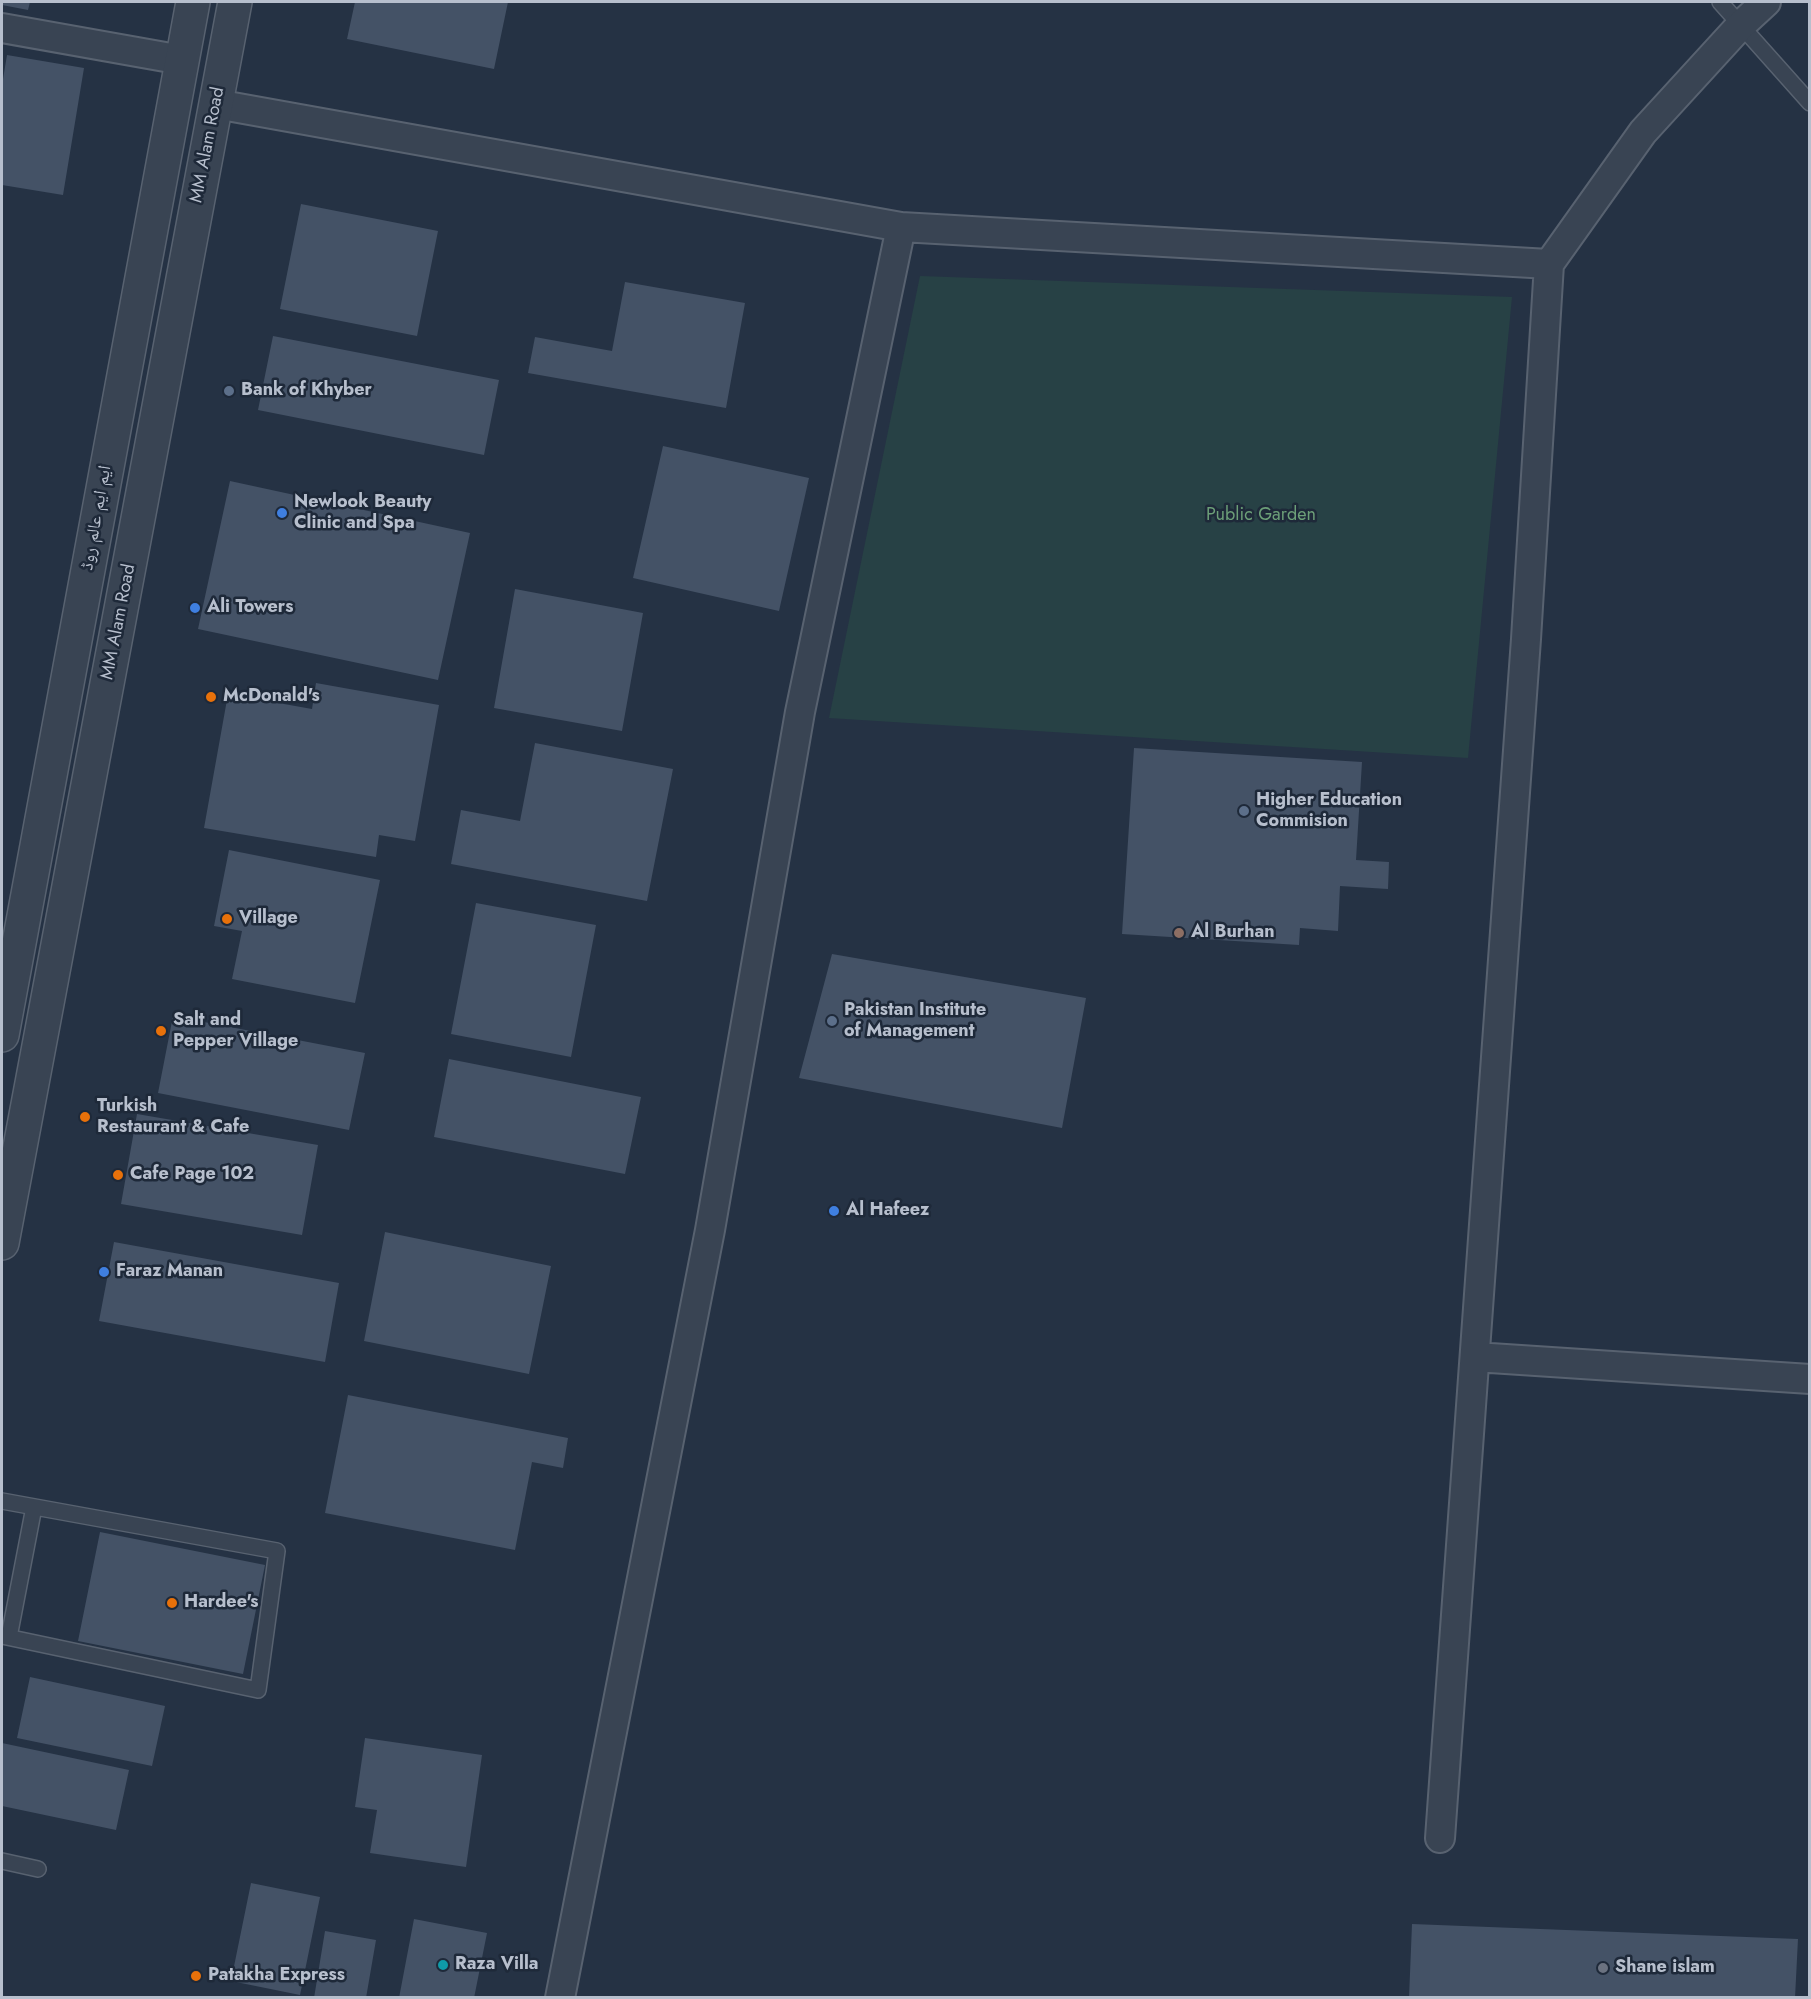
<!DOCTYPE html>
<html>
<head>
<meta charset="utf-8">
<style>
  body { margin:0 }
  #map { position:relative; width:1811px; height:1999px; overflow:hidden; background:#253244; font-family:Jost,sans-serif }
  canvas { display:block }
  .frame { position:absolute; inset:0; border:3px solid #b7bfcd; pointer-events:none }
</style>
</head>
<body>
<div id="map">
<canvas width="1811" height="1999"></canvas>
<div class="frame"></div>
</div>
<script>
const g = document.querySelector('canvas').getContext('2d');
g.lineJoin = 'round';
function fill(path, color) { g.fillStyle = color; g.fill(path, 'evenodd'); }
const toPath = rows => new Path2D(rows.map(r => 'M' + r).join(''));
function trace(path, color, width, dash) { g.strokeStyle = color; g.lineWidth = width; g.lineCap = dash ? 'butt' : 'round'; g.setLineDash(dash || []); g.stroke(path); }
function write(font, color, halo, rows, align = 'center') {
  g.font = font + ' Jost,"Noto Naskh Arabic",sans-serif'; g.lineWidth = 5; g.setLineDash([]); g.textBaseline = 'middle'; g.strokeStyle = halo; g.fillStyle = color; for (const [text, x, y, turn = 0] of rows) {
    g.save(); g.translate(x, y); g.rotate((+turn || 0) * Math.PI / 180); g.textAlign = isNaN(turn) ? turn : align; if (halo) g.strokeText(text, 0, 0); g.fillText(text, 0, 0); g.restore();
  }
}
fill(toPath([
  [920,276,1512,297,1468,758,829,718]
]), '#274145');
fill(toPath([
  [2,2,30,2,28,10,2,5],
  [355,2,508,2,494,69,347,39],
  [7,55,84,68,63,195,2,185,2,78,3,79],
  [301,204,438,231,417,336,280,309],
  [625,282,745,303,726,408,528,373,535,337,612,351],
  [273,336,499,380,484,455,258,410],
  [663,446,809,478,779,611,633,578],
  [230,481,470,533,438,680,198,629],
  [515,589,643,613,622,731,494,708],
  [316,683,439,705,415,841,379,835,376,857,204,828,228,694,312,709],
  [535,743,673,769,647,901,451,864,461,810,520,821],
  [1134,748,1362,762,1356,860,1389,862,1388,889,1340,886,1338,931,1300,928,1299,945,1122,934],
  [229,850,380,880,355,1003,232,979,242,931,214,926],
  [476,903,596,925,571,1057,451,1034],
  [832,954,1086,998,1062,1128,799,1078],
  [173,1016,365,1053,349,1130,158,1093],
  [449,1059,641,1097,625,1174,434,1137],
  [137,1114,318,1145,302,1235,121,1204],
  [385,1232,551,1266,529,1374,364,1341],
  [114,1242,339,1283,325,1362,99,1321],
  [348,1395,568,1438,563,1468,532,1462,515,1550,325,1513],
  [100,1532,265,1565,243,1674,78,1641],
  [30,1677,165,1706,152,1766,17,1738],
  [365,1738,482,1755,466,1867,370,1853,377,1810,355,1807],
  [2,1743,129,1770,116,1830,2,1806],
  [251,1883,320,1897,300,1995,231,1981],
  [414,1919,487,1933,474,1998,399,1998],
  [1412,1924,1798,1939,1795,1998,1409,1998],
  [325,1931,376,1940,366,1998,314,1998]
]), '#445266');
const service = toPath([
  [1720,2,1810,103],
  [2,1501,277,1551,258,1690,2,1636],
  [9,1637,34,1507],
  [2,1861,38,1869]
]);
const minor = toPath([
  [2,28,182,60],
  [216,104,901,227,1549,264],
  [1475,1357,1810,1379],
  [1440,1838,1526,639,1549,264,1643,132,1740,26,1766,2],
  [560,1998,710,1230,800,712,901,227]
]);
const tertiary = toPath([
  [2,1035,193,2],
  [2,1243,235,2]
]);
trace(service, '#586270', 18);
trace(minor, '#586270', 32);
trace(tertiary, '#586270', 36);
trace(service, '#394453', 15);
trace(minor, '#394453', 28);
trace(tertiary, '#394453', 33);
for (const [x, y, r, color] of [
  [229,391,6,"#5c6f8a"],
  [282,513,6,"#3f7fe0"],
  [195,608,6,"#3f7fe0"],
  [211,697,6,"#e8710a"],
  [1244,811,6,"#5c6f8a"],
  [227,919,6,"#e8710a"],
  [1179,933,6,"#8d6e63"],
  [832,1021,6,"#5c6f8a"],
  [161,1031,6,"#e8710a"],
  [85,1117,6,"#e8710a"],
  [118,1175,6,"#e8710a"],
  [834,1211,6,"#3f7fe0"],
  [104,1272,6,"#3f7fe0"],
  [172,1603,6,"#e8710a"],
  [443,1965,6,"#0f9aa8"],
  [1603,1968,6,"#6b7280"],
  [196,1976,6,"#e8710a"]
]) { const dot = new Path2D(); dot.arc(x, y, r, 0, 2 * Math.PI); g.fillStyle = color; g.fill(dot); trace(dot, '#1e2939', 2); }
write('18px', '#b7bfcd', '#1e2939', [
  ["MM Alam Road",208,145,-79],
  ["ایم ایم عالم روڈ",97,518,-80],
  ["MM Alam Road",119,622,-79]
]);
write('bold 18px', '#b7bfcd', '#1e2939', [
  ["Bank of Khyber",241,391],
  ["Newlook Beauty",294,503],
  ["Clinic and Spa",294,524],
  ["Ali Towers",207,608],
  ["McDonald's",223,697],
  ["Higher Education",1256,801],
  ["Commision",1256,822],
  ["Village",239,919],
  ["Al Burhan",1191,933],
  ["Pakistan Institute",844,1011],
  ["of Management",844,1032],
  ["Salt and",173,1021],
  ["Pepper Village",173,1042],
  ["Turkish",97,1107],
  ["Restaurant & Cafe",97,1128],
  ["Cafe Page 102",130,1175],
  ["Al Hafeez",846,1211],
  ["Faraz Manan",116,1272],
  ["Hardee's",184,1603],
  ["Raza Villa",455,1965],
  ["Shane islam",1615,1968],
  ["Patakha Express",208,1976]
], 'left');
write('18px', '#6c9f78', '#1e2939', [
  ["Public Garden",1261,516]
]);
</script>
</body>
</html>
